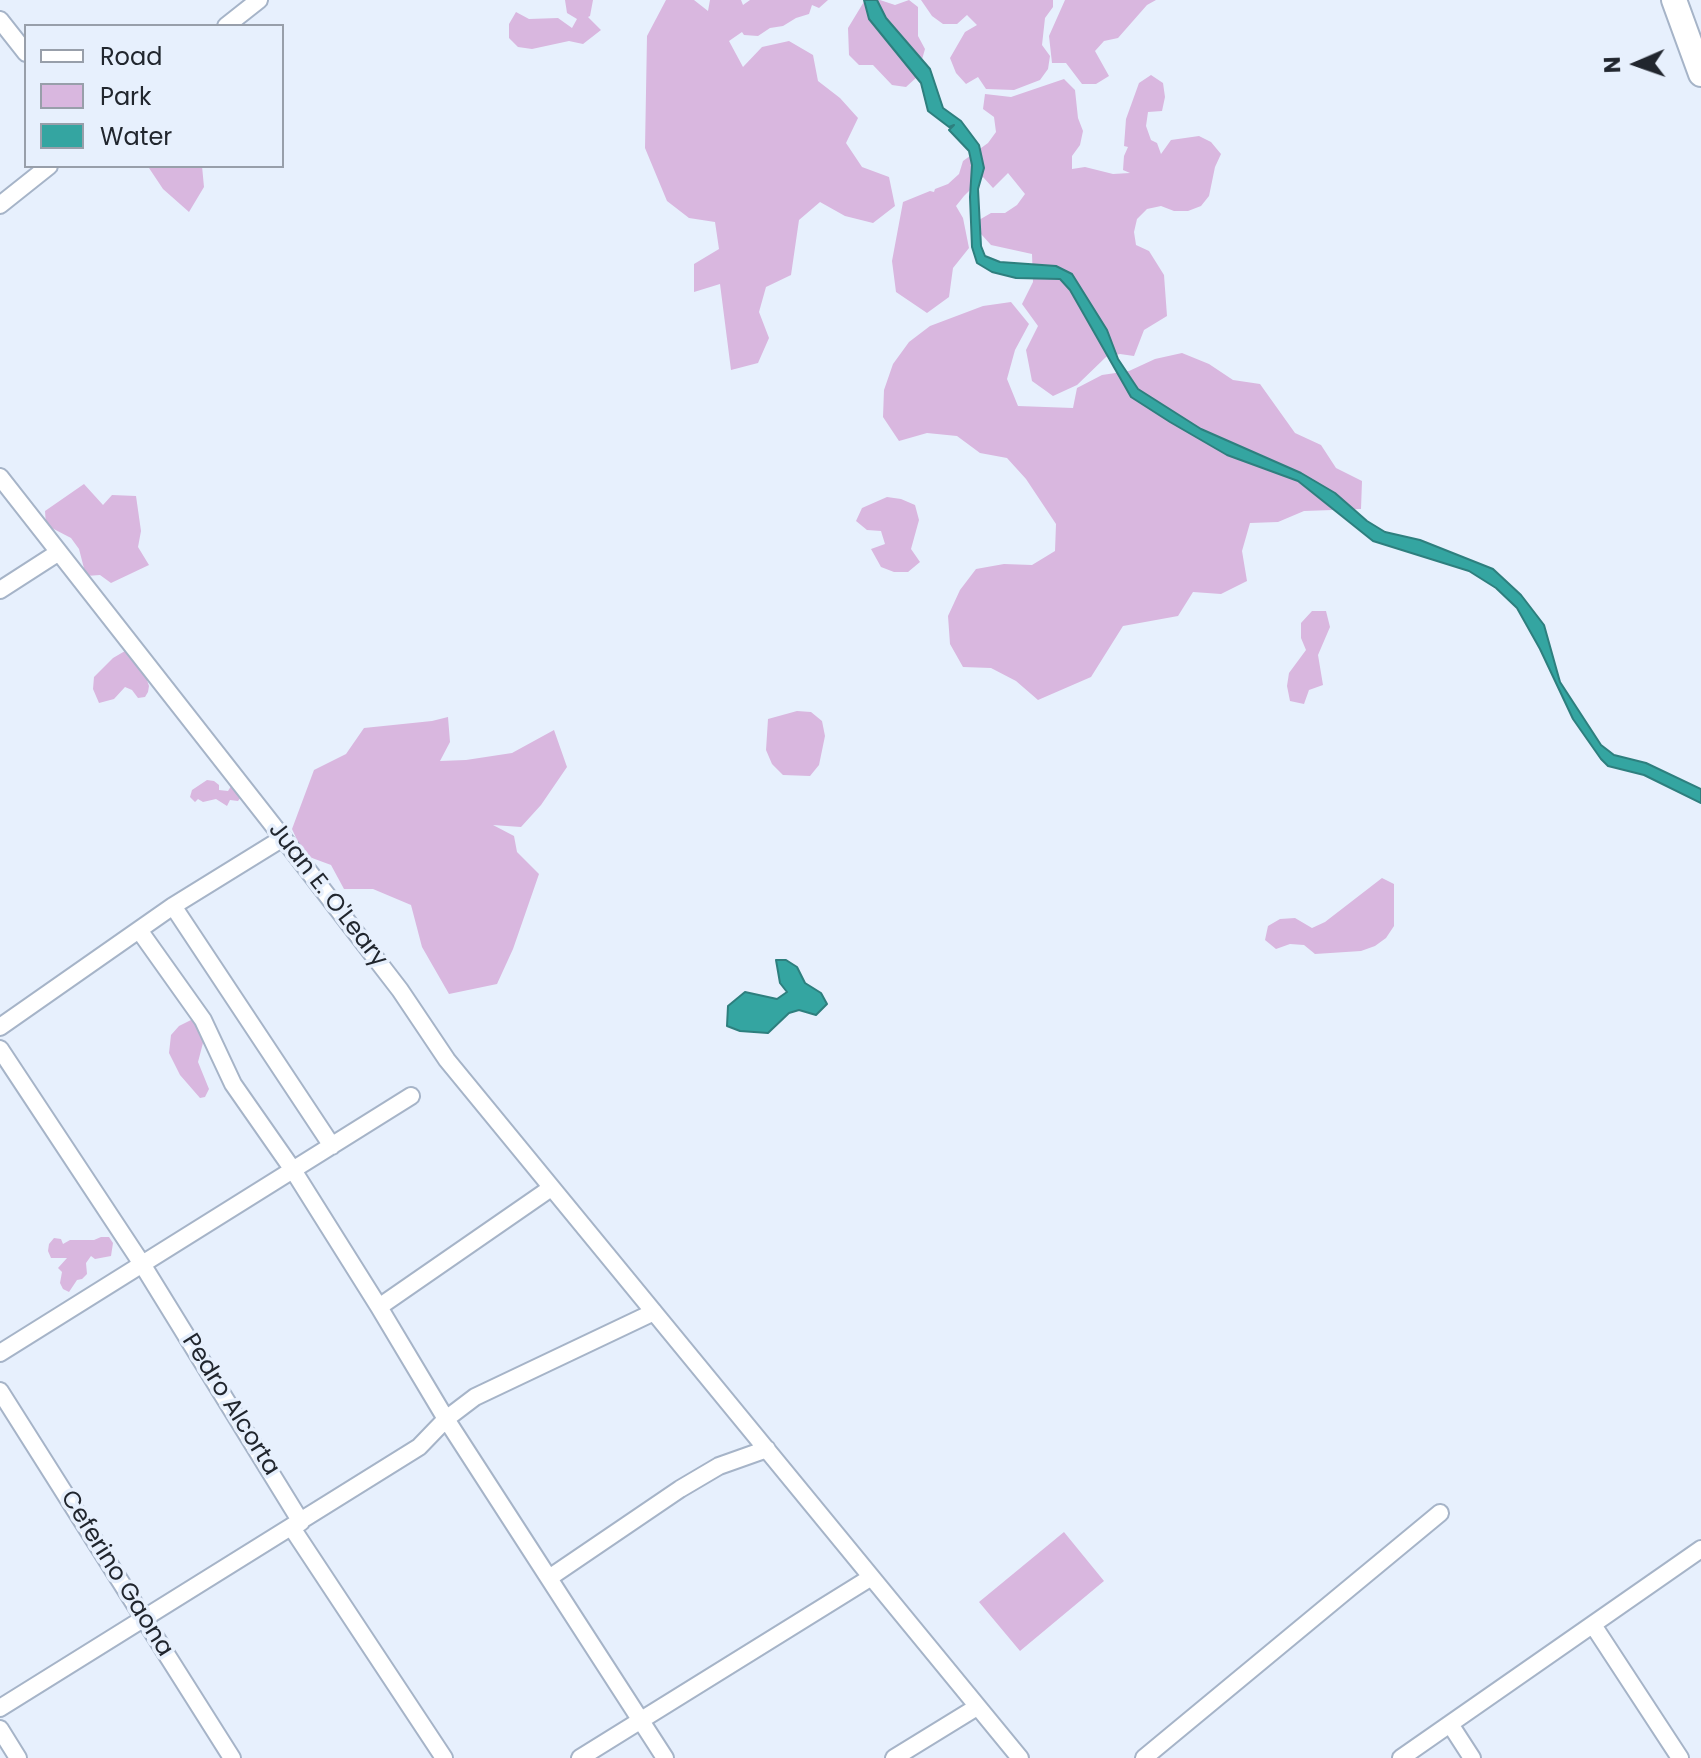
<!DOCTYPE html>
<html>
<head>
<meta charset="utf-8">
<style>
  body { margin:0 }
  #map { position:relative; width:1701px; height:1758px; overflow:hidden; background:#e7f0fd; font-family:Poppins,sans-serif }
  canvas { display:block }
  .legend { position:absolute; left:24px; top:24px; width:260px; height:144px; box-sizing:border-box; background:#e7f0fd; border:2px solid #989faa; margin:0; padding:10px 14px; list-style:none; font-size:24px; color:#21262e }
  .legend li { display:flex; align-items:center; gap:16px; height:40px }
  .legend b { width:40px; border:2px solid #989faa }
  .north { position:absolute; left:1597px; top:24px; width:80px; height:80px; -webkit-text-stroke:6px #e7f0fd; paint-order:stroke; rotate:268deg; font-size:22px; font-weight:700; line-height:32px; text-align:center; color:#21262e }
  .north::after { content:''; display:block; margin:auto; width:28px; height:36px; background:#21262e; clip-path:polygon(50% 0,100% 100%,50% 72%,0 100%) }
</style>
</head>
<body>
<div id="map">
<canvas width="1701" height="1758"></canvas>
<ul class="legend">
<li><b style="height:10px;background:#fff"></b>Road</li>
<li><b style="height:22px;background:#d9b7df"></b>Park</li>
<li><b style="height:22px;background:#34a5a1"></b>Water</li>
</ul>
<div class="north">N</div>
</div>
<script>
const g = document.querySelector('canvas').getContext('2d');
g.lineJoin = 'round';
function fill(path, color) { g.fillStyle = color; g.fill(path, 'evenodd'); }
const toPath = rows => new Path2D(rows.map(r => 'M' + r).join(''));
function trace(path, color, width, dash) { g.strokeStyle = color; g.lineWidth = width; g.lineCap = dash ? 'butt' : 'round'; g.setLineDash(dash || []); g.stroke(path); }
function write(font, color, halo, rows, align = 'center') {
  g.font = font + ' Poppins,sans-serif'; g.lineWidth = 7; g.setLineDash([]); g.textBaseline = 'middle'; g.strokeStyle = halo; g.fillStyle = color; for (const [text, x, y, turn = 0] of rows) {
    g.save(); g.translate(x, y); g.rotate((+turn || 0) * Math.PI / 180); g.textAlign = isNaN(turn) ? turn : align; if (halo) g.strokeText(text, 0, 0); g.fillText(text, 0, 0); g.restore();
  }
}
fill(toPath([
  [565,0,593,0,590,16,588,17,601,30,583,44,569,41,532,49,518,47,509,38,509,24,516,12,529,19,558,18,572,28,577,19,567,13],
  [666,0,694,0,708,11,710,0,741,0,743,5,750,0,828,0,819,8,812,5,809,14,796,18,783,26,770,28,758,36,744,35,742,32,729,41,743,67,762,47,789,41,813,55,818,81,840,98,858,118,846,143,862,167,889,177,895,206,873,223,845,216,820,202,799,220,791,275,766,287,759,312,769,338,758,363,731,370,720,284,694,292,694,264,719,249,715,222,689,218,667,201,645,148,647,36],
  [865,0,880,0,895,5,909,0,918,7,918,36,925,49,917,77,906,87,892,85,873,65,859,65,849,55,848,28],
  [921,0,1053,0,1053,7,1045,18,1042,45,1050,56,1048,69,1040,80,1014,90,986,89,978,77,966,84,956,73,950,58,965,32,977,25,967,15,957,24,943,24,932,16],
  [1065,0,1156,0,1147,5,1118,38,1104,41,1095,51,1109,76,1096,84,1082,84,1066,63,1052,63,1049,36],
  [1151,75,1163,83,1165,97,1162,111,1148,112,1146,126,1151,140,1157,143,1161,154,1171,140,1199,136,1211,142,1221,154,1215,167,1209,196,1201,206,1188,211,1174,211,1161,206,1147,209,1137,219,1134,232,1136,245,1149,251,1164,275,1167,316,1144,330,1134,356,1120,354,1106,357,1077,385,1053,396,1032,381,1026,350,1038,326,1022,304,1033,282,1032,254,991,245,981,234,979,220,991,213,1005,213,1017,205,1025,194,1008,173,993,188,983,177,964,196,956,206,963,218,969,248,953,268,949,297,927,313,896,292,892,261,903,202,930,191,934,192,935,189,948,184,959,174,963,161,988,143,996,132,994,117,983,109,985,94,1011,97,1064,79,1075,90,1078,118,1083,131,1080,145,1072,156,1072,169,1085,167,1113,174,1130,173,1123,170,1124,156,1128,147,1124,146,1126,119,1139,83],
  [144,166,202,166,204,187,189,212,163,189,149,168],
  [1011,302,1029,324,1015,350,1007,379,1018,406,1073,408,1077,388,1102,375,1129,371,1155,359,1182,353,1209,364,1233,380,1260,384,1295,433,1321,445,1336,468,1362,481,1361,509,1304,511,1278,522,1250,523,1242,551,1247,581,1221,594,1193,592,1178,616,1123,626,1091,677,1038,700,1016,681,991,668,963,667,950,644,948,616,960,590,976,569,1004,564,1032,565,1055,551,1056,524,1026,479,1007,458,980,453,957,436,927,433,899,441,883,417,884,390,893,364,909,342,930,326,983,306],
  [84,484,103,505,112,495,136,496,141,531,138,547,149,565,111,583,100,575,86,576,79,549,71,538,46,525,45,511],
  [887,497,901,499,915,505,919,520,911,549,920,562,908,572,894,572,881,567,871,549,885,544,881,531,867,530,856,521,862,508],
  [1312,611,1326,611,1330,627,1318,655,1323,685,1309,690,1304,704,1290,701,1287,686,1289,673,1306,650,1301,638,1301,623],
  [125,651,134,654,144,671,149,686,148,692,145,697,138,698,132,690,125,687,114,699,99,703,93,689,94,677,113,658],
  [797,711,811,712,822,721,825,736,819,765,810,776,783,775,772,764,766,750,768,719],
  [448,717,450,742,440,761,466,760,512,753,554,730,567,767,541,805,521,827,493,825,514,836,517,852,539,874,513,949,497,984,449,994,422,947,411,905,373,889,344,889,331,865,304,855,292,829,314,770,346,754,364,728,432,721],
  [207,780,214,781,219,785,219,790,228,791,233,783,243,791,241,797,238,801,230,800,227,806,216,799,203,802,198,799,195,802,190,797,192,790],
  [1382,878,1394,884,1394,926,1386,938,1375,946,1361,951,1315,954,1304,945,1290,944,1276,949,1265,940,1268,926,1280,919,1295,918,1312,928,1325,922],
  [195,1018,204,1039,198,1062,209,1089,205,1097,200,1098,180,1075,169,1053,171,1035,179,1026],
  [101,1237,109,1237,113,1243,111,1256,95,1259,91,1256,86,1263,87,1274,82,1279,77,1280,69,1292,63,1289,60,1283,62,1272,58,1268,67,1258,51,1258,48,1251,49,1244,54,1238,61,1239,63,1244,70,1240,94,1240],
  [1064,1532,1104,1581,1020,1651,979,1602]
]), '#d9b7df');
const water = toPath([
  [864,0,877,0,886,18,930,69,943,108,961,121,979,145,984,168,978,189,981,246,985,256,1000,262,1056,266,1072,274,1107,330,1118,359,1138,389,1201,429,1301,473,1335,493,1367,521,1385,532,1420,540,1493,569,1521,595,1544,625,1560,682,1601,745,1614,755,1646,763,1701,789,1701,803,1644,775,1608,766,1601,759,1573,719,1540,649,1517,608,1496,588,1469,571,1373,541,1298,481,1227,455,1170,422,1131,397,1070,290,1060,279,1016,278,992,272,977,263,972,247,970,197,972,165,969,151,949,130,954,125,949,127,928,111,921,83,869,19,864,0],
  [776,960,786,960,797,967,805,983,821,993,827,1004,816,1015,799,1010,789,1013,768,1033,740,1031,727,1026,728,1006,745,992,777,999,787,992,780,983,776,960]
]);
fill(water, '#34a5a1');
trace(water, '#2e7f7e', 2);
const minor = toPath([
  [0,20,26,53],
  [226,26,259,0],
  [0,205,49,166],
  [0,477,283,838,400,990,447,1060,1020,1758],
  [0,590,59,552],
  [173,906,332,1146],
  [139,930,203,1020,233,1084,293,1170,379,1307,446,1419,665,1758],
  [0,1027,173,906,283,838],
  [0,1049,142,1264,301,1522,292,1528,444,1758],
  [379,1307,551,1188],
  [0,1353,411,1096],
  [0,1391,232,1758],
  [549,1578,680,1489,719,1466,767,1449],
  [1593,1625,1680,1758],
  [0,1708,419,1447,446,1419,475,1397,654,1312],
  [1450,1724,1472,1758],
  [0,1729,18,1758],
  [580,1758,870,1578],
  [894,1758,977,1707],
  [1144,1758,1440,1513],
  [1401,1758,1701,1549]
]);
const highway = toPath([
  [1674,0,1701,74]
]);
trace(minor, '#a6b4c8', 20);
trace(highway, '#a6b4c8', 28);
trace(minor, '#fff', 16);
trace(highway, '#fff', 24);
write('24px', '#21262e', '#e7f0fd', [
  ["Juan E. O'Leary",327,895,52],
  ["Pedro Alcorta",230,1405,58],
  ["Ceferino Gaona",116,1574,58]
]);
</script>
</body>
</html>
